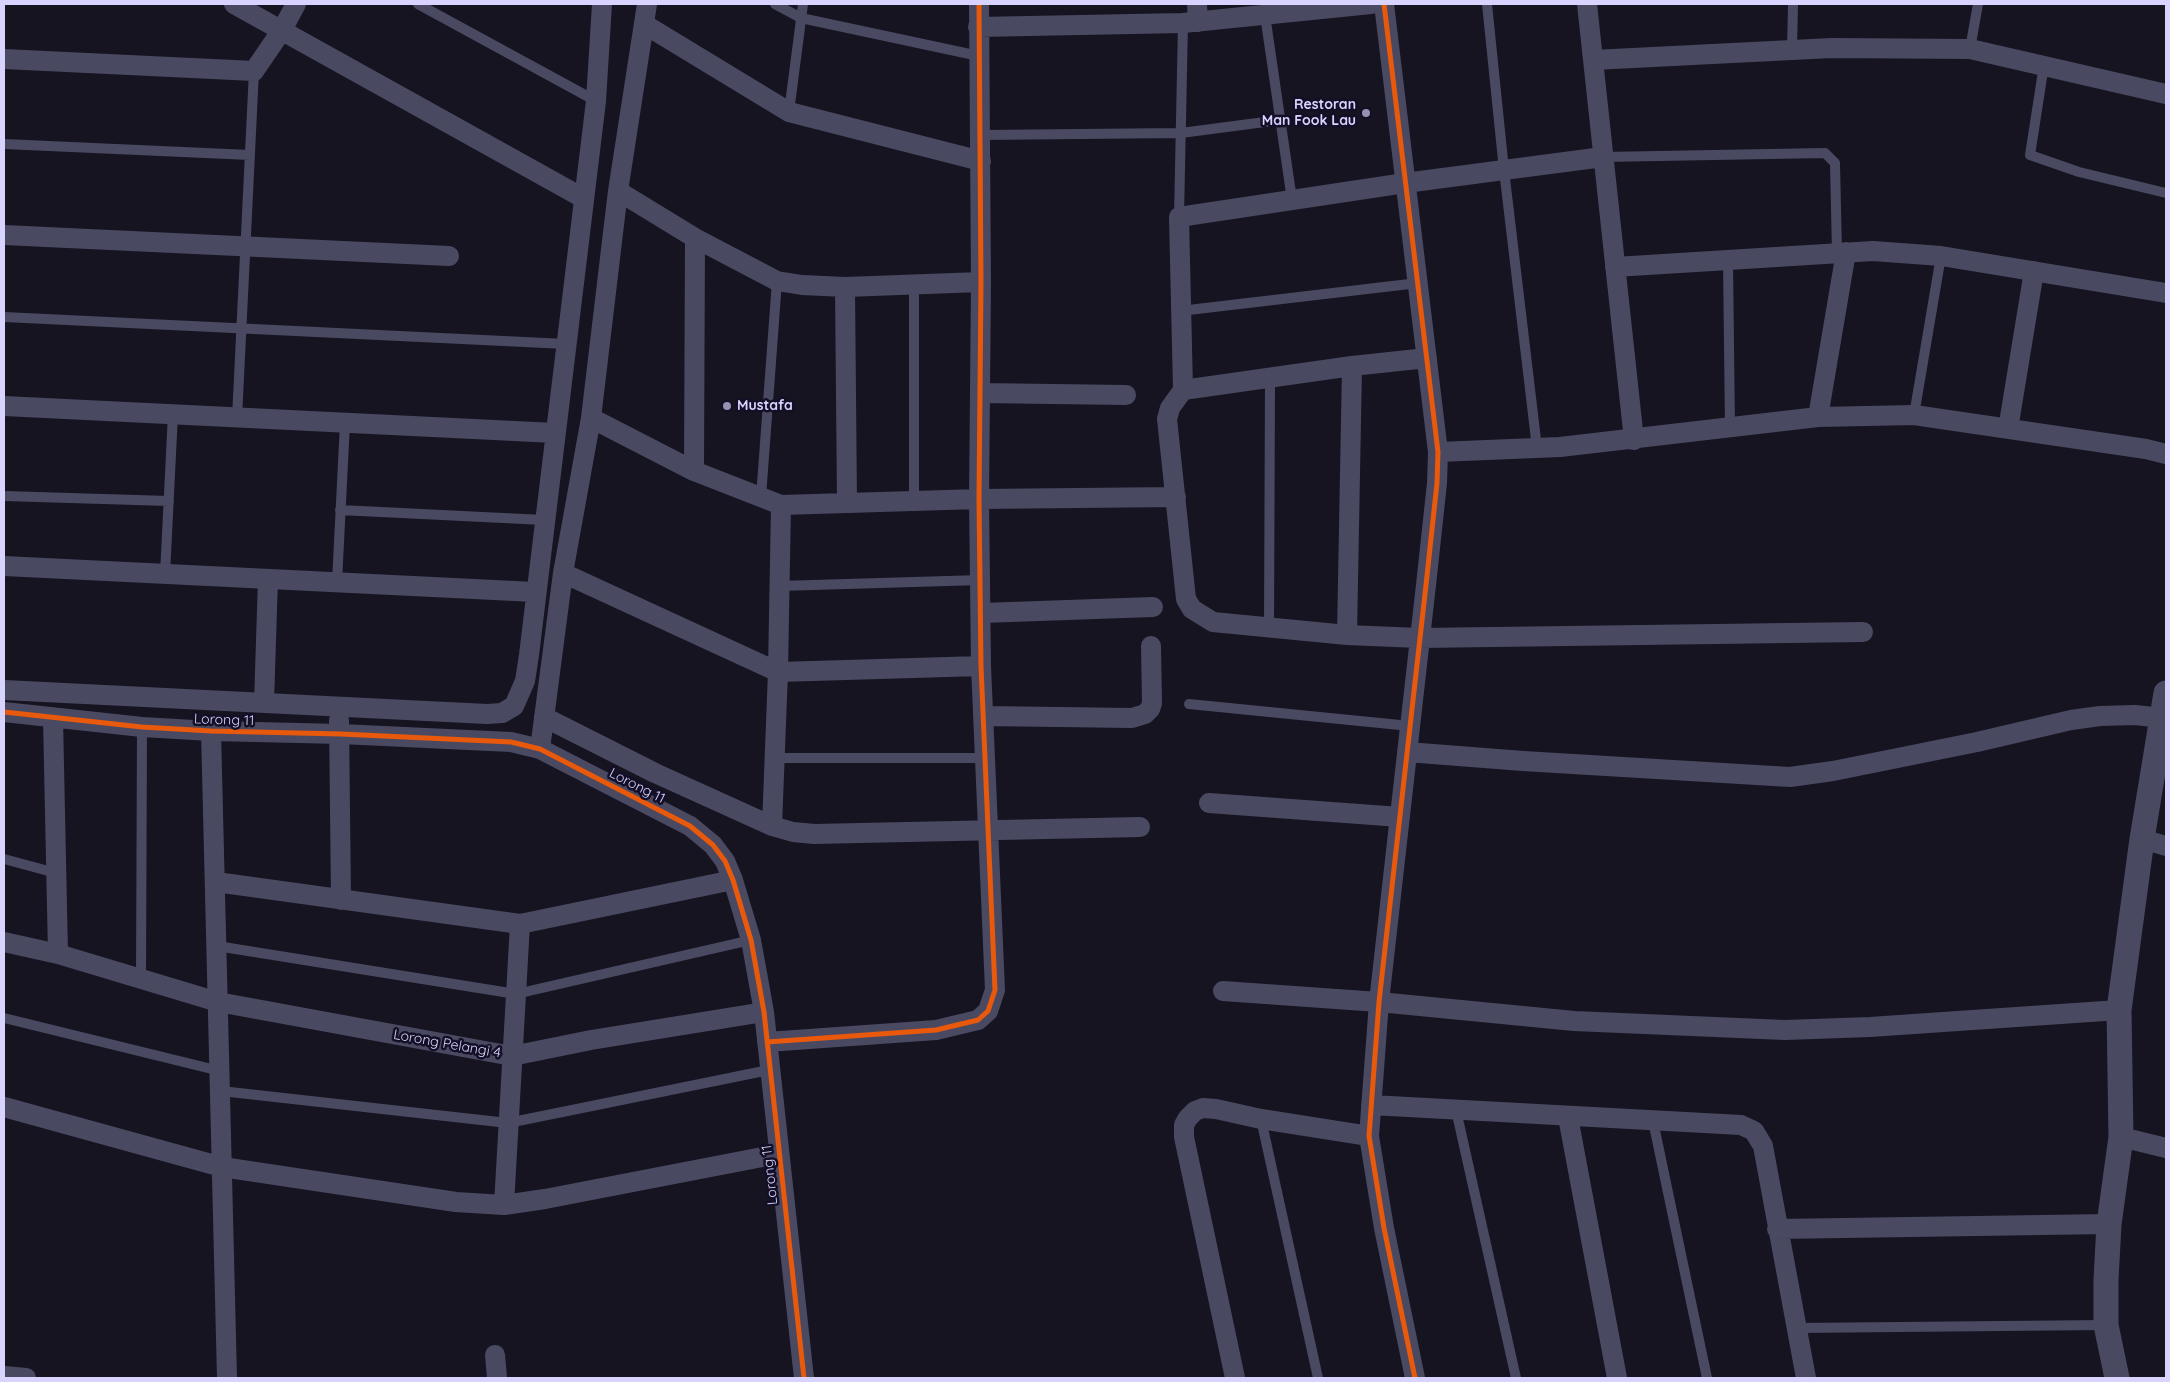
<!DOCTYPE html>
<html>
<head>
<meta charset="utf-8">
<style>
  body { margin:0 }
  #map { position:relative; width:2170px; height:1382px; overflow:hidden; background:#161421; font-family:Quicksand,sans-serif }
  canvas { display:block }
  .frame { position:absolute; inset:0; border:5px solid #d9d4ff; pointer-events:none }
</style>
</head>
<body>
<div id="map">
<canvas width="2170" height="1382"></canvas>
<div class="frame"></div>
</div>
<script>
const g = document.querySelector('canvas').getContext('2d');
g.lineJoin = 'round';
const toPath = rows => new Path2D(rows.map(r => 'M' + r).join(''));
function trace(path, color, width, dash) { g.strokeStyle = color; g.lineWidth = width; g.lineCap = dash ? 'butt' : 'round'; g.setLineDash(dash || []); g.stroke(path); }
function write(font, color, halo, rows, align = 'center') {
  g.font = font + ' Quicksand,sans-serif'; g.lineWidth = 5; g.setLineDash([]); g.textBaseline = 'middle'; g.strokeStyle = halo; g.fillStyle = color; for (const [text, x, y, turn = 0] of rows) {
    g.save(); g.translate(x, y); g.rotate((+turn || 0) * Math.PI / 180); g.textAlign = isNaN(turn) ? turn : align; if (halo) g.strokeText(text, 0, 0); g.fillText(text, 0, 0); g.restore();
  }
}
trace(toPath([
  [418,4,596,101],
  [775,4,801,18,979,56],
  [1487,4,1504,170,1537,448],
  [1265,15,1292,200],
  [1970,49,1978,4],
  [1792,50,1793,4],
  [2044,65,2030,155,2079,172,2166,193],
  [789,112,803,4],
  [981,135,1181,133,1280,120],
  [4,144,250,155],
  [1603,157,1825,153,1835,163,1837,253],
  [1179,217,1183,23],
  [1728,260,1730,429],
  [1180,311,1418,283],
  [4,317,566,344],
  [1914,415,1941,256],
  [237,418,254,71],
  [4,496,169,501],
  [761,497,777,281],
  [914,501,914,284],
  [340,510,544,520],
  [165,574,173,414],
  [337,582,345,423],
  [779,586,981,580],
  [1269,628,1270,378],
  [1189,704,1410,726],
  [775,758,986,758],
  [4,859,56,873],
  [217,946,516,994,751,940],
  [141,979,142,727],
  [4,1018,220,1071],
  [221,1091,508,1123,769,1070],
  [1456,1110,1516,1378],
  [1261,1119,1318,1378],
  [1653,1121,1707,1378],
  [1796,1328,2105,1325]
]), '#4a4962', 10);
trace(toPath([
  [234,4,583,198],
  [1197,4,1198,22],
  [1384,4,1438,452,1437,483,1426,585,1379,1002,1369,1136,1384,1228,1415,1378],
  [1587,4,1634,440],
  [644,24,789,112,981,161],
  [978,27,1183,23,1371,4],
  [4,59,254,71,282,30,296,4],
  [1593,60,1832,48,1970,49,2166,94],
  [618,191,695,238,777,281,802,285,845,287,981,282],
  [4,235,449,256],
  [1615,267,1873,251,1941,256,2166,293],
  [845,287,847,503],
  [1427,358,1352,366,1183,390,1170,408,1167,419,1186,599,1192,609,1213,622,1347,635,1419,638,1863,632],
  [1183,390,1179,217,1405,183,1603,157],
  [980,393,1126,395],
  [4,406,555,433],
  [1818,417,1846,252],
  [591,418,694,471,781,505,979,499,1176,497],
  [2008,429,2034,271],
  [1438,452,1560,447,1818,417,1914,415,2146,449,2166,454],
  [694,471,695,238],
  [4,566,535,592],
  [563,573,778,672,981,666],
  [982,613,1153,607],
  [1347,635,1352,366],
  [4,690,487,714,502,713,514,706,525,681,529,655,596,101,602,4],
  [264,703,268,579],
  [4,712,142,727,211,731,341,734,511,742,540,749,690,826,713,845,725,861,733,880,751,940,764,1012,804,1378],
  [984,716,1132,718,1145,714,1150,709,1152,703,1151,646],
  [544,717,655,773,772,826,793,832,814,834,1140,827],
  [53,718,58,954],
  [339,720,341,900],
  [211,731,227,1378],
  [540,749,563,573,591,418,618,191,647,4],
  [1407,752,1523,761,1790,777,1833,771,1977,742,2071,720,2100,716,2135,715,2163,718],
  [1209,803,1400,817],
  [772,826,778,672,781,505],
  [2142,839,2166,846],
  [216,882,520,924,733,880],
  [4,942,58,954,218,1002,512,1056,591,1040,764,1012],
  [1223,991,1379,1002,1574,1021,1785,1030,1870,1027,2119,1010],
  [767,1042,936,1030,978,1020,988,1011,995,990,981,666,979,499,981,282,979,4],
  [1371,1105,1741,1125,1754,1131,1763,1146,1806,1378],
  [4,1107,222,1167,456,1202,504,1205,545,1199,778,1154],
  [1568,1117,1617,1378],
  [2121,1137,2166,1148],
  [504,1205,520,924],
  [1777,1229,2109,1224],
  [495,1355,497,1378],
  [4,1376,26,1378],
  [1235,1378,1184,1137,1184,1125,1188,1118,1195,1111,1203,1108,1216,1109,1261,1119,1369,1136]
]), '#4a4962', 20);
trace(toPath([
  [2117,1378,2106,1325,2106,1280,2109,1224,2121,1137,2119,1010,2142,839,2166,693]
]), '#4a4962', 25);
trace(toPath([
  [1384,4,1438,452,1437,483,1426,585,1379,1002,1369,1136,1384,1228,1415,1378],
  [4,712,142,727,211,731,341,734,511,742,540,749,690,826,713,845,725,861,733,880,751,940,764,1012,804,1378],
  [767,1042,936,1030,978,1020,988,1011,995,990,981,666,979,499,981,282,979,4]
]), '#e8590c', 5);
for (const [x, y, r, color] of [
  [1366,113,5,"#9591b1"],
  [727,406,5,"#9591b1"]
]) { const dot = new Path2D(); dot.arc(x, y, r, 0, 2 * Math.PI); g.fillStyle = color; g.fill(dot); trace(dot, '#130f26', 2); }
write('bold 14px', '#d9d4ff', '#130f26', [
  ["Restoran",1356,105],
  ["Man Fook Lau",1356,121],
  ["Mustafa",737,406,"left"]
], 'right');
write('14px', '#d9d4ff', '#130f26', [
  ["Lorong 11",224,720,2],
  ["Lorong 11",637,786,27],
  ["Lorong Pelangi 4",447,1044,10],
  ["Lorong 11",770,1175,-96]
]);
</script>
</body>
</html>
